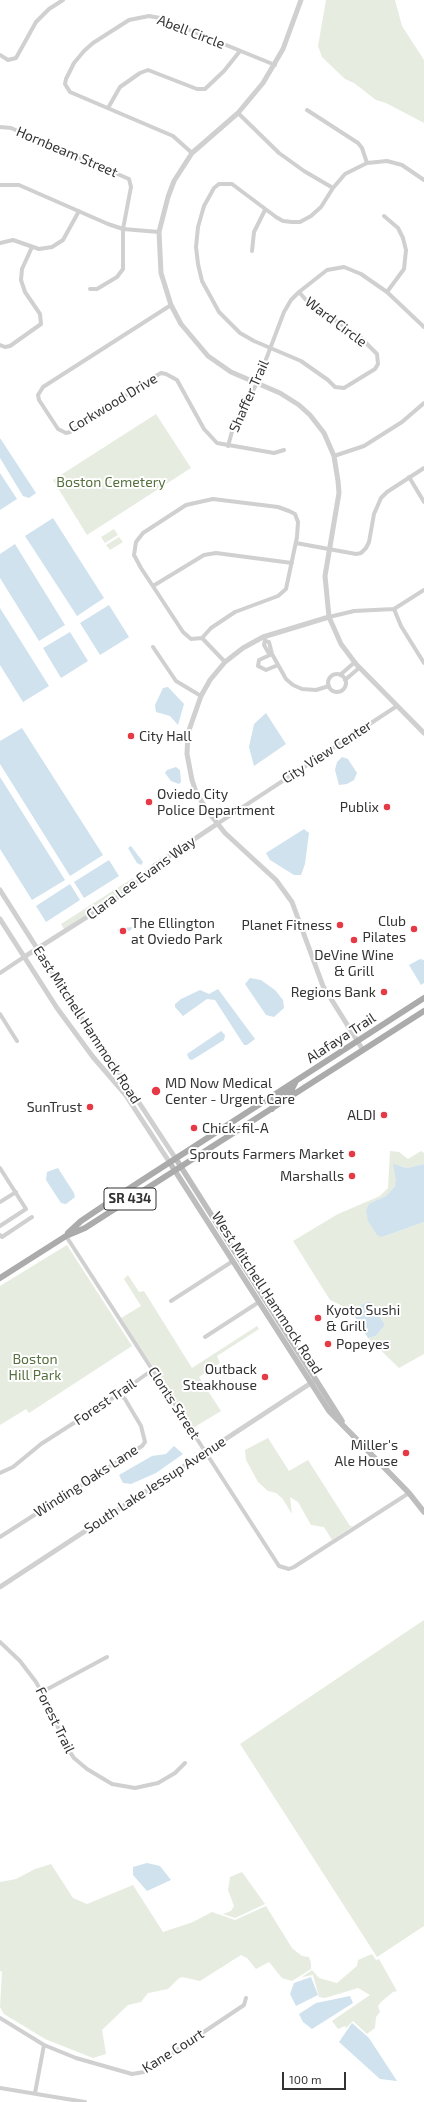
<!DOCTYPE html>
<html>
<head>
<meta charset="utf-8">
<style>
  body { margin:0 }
  #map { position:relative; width:424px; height:2102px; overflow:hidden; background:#fff; font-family:"Exo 2",sans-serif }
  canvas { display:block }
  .scale { position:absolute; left:282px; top:2072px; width:64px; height:18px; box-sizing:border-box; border:2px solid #333; border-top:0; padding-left:5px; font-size:12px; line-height:14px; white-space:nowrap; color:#333; -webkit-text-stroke:3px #fff; paint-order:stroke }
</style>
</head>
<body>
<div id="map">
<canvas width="424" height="2102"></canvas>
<div class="scale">100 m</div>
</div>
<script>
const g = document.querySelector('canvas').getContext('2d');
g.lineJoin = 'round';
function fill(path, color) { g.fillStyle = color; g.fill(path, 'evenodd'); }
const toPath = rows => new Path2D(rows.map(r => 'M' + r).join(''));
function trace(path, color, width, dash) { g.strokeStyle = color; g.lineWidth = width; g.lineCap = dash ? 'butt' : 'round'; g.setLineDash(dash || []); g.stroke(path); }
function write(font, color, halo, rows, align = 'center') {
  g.font = font + ' "Exo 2",sans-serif'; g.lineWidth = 4; g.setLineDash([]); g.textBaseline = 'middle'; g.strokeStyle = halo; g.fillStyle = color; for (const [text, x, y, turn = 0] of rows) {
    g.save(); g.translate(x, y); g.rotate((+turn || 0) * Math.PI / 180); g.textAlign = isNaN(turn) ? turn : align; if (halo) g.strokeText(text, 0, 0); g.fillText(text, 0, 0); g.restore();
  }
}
fill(toPath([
  [326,0,395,0,402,26,424,60,424,123,386,103,376,100,354,83,345,79,322,57,318,46],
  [156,414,191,468,87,535,53,480],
  [114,529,118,535,105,543,101,537],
  [119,537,123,542,110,550,106,545],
  [133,878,135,881,125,889,64,929,61,924],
  [390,1151,399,1152,408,1159,421,1151,424,1153,424,1164,407,1168,401,1166,395,1186,386,1196,370,1203,382,1237,424,1222,424,1354,399,1368,368,1338,376,1336,385,1325,370,1301,351,1310,330,1300,293,1241,338,1214,380,1196,388,1188],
  [67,1245,132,1346,29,1413,26,1409,0,1425,0,1286],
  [128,1275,139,1292,144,1291,192,1368,257,1326,259,1329,217,1356,220,1363,199,1377,221,1411,193,1428,121,1318,141,1306,124,1279],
  [268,1438,289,1471,308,1460,350,1526,353,1526,332,1540,324,1527,311,1525,298,1502,290,1497,292,1514,282,1498,276,1493,268,1491,258,1482,246,1460,245,1450],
  [424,1620,424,1926,377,1957,240,1744],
  [51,1864,73,1898,87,1904,133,1885,163,1932,193,1922,212,1912,235,1920,266,1906,292,1948,302,1956,309,1957,311,1963,311,1969,292,1981,282,1978,269,1962,256,1969,247,1958,241,1955,200,1981,182,1977,178,1979,168,1989,148,1993,141,2002,128,2005,102,2030,106,2054,93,2058,45,2039,4,2014,0,2007,2,1972,0,1971,0,1882,16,1879,35,1869],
  [242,1872,265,1904,235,1918,223,1914,231,1911,234,1906,228,1890,230,1877],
  [372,1954,376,1960,379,1959,397,1991,393,1992,381,2002,378,2006,380,2012,376,2017,375,2028,367,2034,353,2021,346,2028,345,2026,338,2029,332,2021,370,1995,358,1988,325,1998,319,1997,313,1975,302,1977,312,1970,319,1978,337,1983,357,1966,358,1960]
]), '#e6ecdf');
fill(toPath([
  [0,438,36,493,29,498,23,496,0,458],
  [0,473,17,499,0,510],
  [53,518,104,598,77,616,25,536],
  [15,544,65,625,39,641,0,578,0,554],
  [109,605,129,637,100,655,80,623],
  [0,608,49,686,23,702,0,665],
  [70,632,88,661,61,678,43,648],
  [168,687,184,704,178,725,170,716,156,712,155,705,163,688],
  [266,713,286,744,254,766,249,747,254,724],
  [22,728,103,855,70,876,0,764,0,741],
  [342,757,348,759,357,773,354,780,347,784,339,785,335,770,337,762],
  [176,767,180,770,181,782,179,784,171,781,165,773,167,770],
  [0,777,65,880,32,900,0,849],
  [304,829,309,833,305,864,301,875,294,875,270,860,266,853],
  [131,846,143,862,141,865,137,863,128,848],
  [109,860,119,876,84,898,74,882],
  [70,884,80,900,46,922,36,906],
  [123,926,124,928,132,927,131,930,126,932,127,933,123,936,117,930],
  [420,959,424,960,424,983,421,985,409,965],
  [250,978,261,980,275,990,283,1000,284,1008,274,1017,266,1015,245,984],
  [218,989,255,1039,247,1045,244,1045,215,1000,207,999,183,1016,175,1007,175,1004,181,999,200,990,209,994],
  [221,1031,225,1035,224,1040,192,1060,189,1059,187,1054],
  [393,1164,407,1168,424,1164,424,1222,382,1237,377,1235,368,1221,366,1210,370,1203,386,1196,395,1186,396,1180],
  [58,1168,74,1193,75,1197,66,1204,61,1203,46,1180,47,1172],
  [370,1301,385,1325,376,1336,368,1338,351,1310],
  [174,1446,183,1454,156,1473,131,1484,123,1483,119,1475,152,1456,166,1454],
  [147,1863,160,1866,171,1880,147,1891,133,1875,133,1867],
  [311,1977,318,1995,296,2006,290,1994,294,1983],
  [350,1996,353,2003,312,2029,303,2022,299,2014,316,2003],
  [352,2023,369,2038,397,2081,380,2079,339,2042]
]), '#cfe2ee');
trace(toPath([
  [0,55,8,60,16,58,36,22,49,9,63,0],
  [108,108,120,87,140,73,148,70,197,89,205,89,224,71,240,51],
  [307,110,358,143,362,148,367,163],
  [238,113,279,153,304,171,333,188],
  [0,127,11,128,129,179,131,187,123,229,123,269,117,277,97,289,90,289],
  [192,153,173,136,70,92,65,84,66,79,74,63,84,51,93,43,129,20,149,16,160,18,275,65],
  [0,185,19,185,108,224,123,229,159,232],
  [384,216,398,228,403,238,406,250,404,269,387,292],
  [0,243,13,240,39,249,52,247,63,240,79,211],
  [252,251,254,232,265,210],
  [299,292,313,308,338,322,360,337,377,354,378,364,375,369,344,388,335,387,328,380,301,361,254,341,240,333,219,312,202,281,198,264,196,247,198,227,204,206,214,188,219,184,232,184,276,217,283,221,292,222,300,222,311,216,321,207,333,188,345,174,367,163,387,161,402,165,424,180],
  [171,305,43,387,38,395,39,400,58,429,66,433,70,432,156,376,161,373,166,374,177,380,204,429,217,443,274,453,284,450],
  [0,345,5,347,10,346,41,324,40,314,25,292,21,280,22,269,32,247],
  [228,446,233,428,257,383,284,312,291,300,299,292,327,270,344,267,361,274,387,292,424,327],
  [334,456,364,446,402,422,424,403],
  [409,477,424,502],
  [213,499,278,507,289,511,295,514,298,522,297,537,286,589,278,596,235,612,211,628,202,638,191,639,183,632,141,568,134,555,136,542,143,533,186,505,213,499],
  [296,543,356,554,361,553,366,548,369,542,374,514,381,498,387,492,424,468],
  [153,586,204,555,216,553,292,563],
  [394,609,401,626,424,663],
  [329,617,354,611,394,609,424,590],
  [202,638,225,662],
  [265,640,264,645,268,652,272,654],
  [265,641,269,642,272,654,286,679,293,685,302,689,316,690,329,686],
  [153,647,176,681,201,696],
  [272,654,259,660,258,666,266,670,278,665],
  '328 683a9 9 0 1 1 18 0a9 9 0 1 1-18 0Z',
  [340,675,355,662],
  [345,680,359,668],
  [217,824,397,706],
  [0,973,24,957],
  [0,1014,17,1041],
  [0,1168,26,1209,0,1226],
  [0,1202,16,1192],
  [0,1235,2,1237,32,1217],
  [66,1236,279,1566,289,1569,294,1567,409,1493],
  [171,1301,233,1261],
  [205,1337,259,1302],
  [0,1473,13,1467,41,1444,119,1394,152,1370],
  [0,1537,142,1446,145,1442,141,1426,125,1399,119,1394],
  [0,1642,20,1661,36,1682,47,1702,67,1748,74,1758,87,1769,112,1784,135,1788,158,1783,175,1773,185,1763],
  [42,1692,107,1657],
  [0,2018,44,2045,76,2058,132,2074,144,2072,244,2005,246,1998],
  [0,2088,85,2102],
  [35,2093,44,2045]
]), '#d0d0d0', 4);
trace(toPath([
  [301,0,283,49,263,83,238,113,192,153,174,181,168,197,159,232,161,273,171,305,181,324,208,356,231,372,280,393,299,405,310,415,324,433,334,456,338,481,339,493,325,576,329,617,341,644,356,664,424,733],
  [329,617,263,637,243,648,225,662,210,680,201,696,188,733,187,754,192,780,196,792,206,809,225,833,276,880,292,902,323,986,363,1050],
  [0,890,91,1033,115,1066,176,1159],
  [0,919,57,1008,93,1057,125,1094,170,1163],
  [24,957,109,903,127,891,154,866,217,824],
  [0,1587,314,1381]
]), '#d0d0d0', 5);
trace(toPath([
  [176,1159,342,1421],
  [170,1163,329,1411,409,1493,424,1512]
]), '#bdbdbd', 5.5);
trace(toPath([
  [272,1109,275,1101,292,1089,296,1081],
  [68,1233,81,1221,130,1188,424,998],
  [0,1278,66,1236,85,1228,424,1011]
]), '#ababab', 6);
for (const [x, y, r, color] of [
  [131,736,4,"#e63946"],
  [149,802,4,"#e63946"],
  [387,807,4,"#e63946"],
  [340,925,4,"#e63946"],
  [414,929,4,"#e63946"],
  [123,931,4,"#e63946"],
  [354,940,4,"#e63946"],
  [384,992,4,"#e63946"],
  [156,1091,5,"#e63946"],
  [90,1107,4,"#e63946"],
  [384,1115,4,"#e63946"],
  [194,1128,4,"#e63946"],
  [352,1154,4,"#e63946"],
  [352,1176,4,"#e63946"],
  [318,1318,4,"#e63946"],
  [328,1344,4,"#e63946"],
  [265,1377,4,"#e63946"],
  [406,1453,4,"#e63946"]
]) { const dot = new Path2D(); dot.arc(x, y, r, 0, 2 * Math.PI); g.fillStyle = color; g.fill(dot); trace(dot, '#fff', 1.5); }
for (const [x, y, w] of [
  [130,1199,52]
]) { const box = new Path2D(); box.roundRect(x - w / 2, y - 11, w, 22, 3); g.fillStyle = '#fff'; g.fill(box); trace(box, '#333', 1); }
write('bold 13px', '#333', null, [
  ["SR 434",130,1199]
]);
write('14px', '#333', '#fff', [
  ["Abell Circle",191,32,21],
  ["Hornbeam Street",67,152,23],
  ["Ward Circle",336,322,37],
  ["Shaffer Trail",249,396,-66],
  ["Corkwood Drive",113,403,-31],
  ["City View Center",327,752,-33],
  ["Clara Lee Evans Way",141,878,-36],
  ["East Mitchell Hammock Road",87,1025,57],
  ["Alafaya Trail",341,1038,-33],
  ["West Mitchell Hammock Road",267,1293,57],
  ["Forest Trail",105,1402,-34],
  ["Clonts Street",174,1403,57],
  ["Winding Oaks Lane",86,1481,-33],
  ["South Lake Jessup Avenue",155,1485,-33],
  ["Forest Trail",55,1720,64],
  ["Kane Court",173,2051,-32]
]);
write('14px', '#56703f', '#fff', [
  ["Boston Cemetery",111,482],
  ["Boston",35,1359],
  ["Hill Park",35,1375]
]);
write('14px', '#333', '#fff', [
  ["City Hall",139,736,"left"],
  ["Oviedo City",157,794,"left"],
  ["Police Department",157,810,"left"],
  ["Publix",379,807],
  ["Club",406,921],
  ["Pilates",406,937],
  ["The Ellington",131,923,"left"],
  ["at Oviedo Park",131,939,"left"],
  ["Planet Fitness",332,925],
  ["DeVine Wine",354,955,"center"],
  ["& Grill",354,971,"center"],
  ["Regions Bank",376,992],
  ["MD Now Medical",165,1083,"left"],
  ["Center - Urgent Care",165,1099,"left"],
  ["SunTrust",82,1107],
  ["ALDI",376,1115],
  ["Chick-fil-A",202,1128,"left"],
  ["Sprouts Farmers Market",344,1154],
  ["Marshalls",344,1176],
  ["Kyoto Sushi",326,1310,"left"],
  ["& Grill",326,1326,"left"],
  ["Popeyes",336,1344,"left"],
  ["Outback",257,1369],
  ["Steakhouse",257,1385],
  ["Miller's",398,1445],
  ["Ale House",398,1461]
], 'right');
</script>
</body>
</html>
